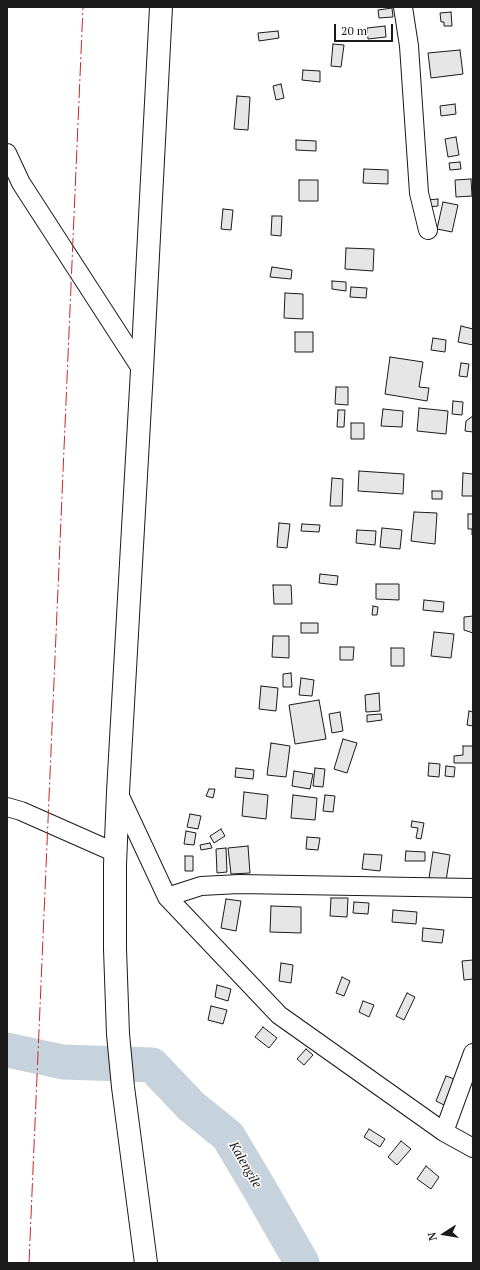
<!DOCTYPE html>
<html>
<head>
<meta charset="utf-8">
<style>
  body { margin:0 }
  #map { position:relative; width:480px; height:1270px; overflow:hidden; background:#fff; font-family:"PT Serif",serif }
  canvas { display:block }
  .frame { position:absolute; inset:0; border:8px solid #1a1a1a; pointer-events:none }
  .north { position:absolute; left:424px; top:1214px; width:40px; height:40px; -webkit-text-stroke:3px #fff; paint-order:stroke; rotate:258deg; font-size:11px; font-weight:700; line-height:16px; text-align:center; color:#1a1a1a }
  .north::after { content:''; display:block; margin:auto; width:14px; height:18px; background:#1a1a1a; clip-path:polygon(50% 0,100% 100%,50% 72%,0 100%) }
  .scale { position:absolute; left:334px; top:24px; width:59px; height:18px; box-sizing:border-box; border:2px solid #1a1a1a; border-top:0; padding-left:5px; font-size:12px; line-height:14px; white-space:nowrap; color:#1a1a1a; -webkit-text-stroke:3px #fff; paint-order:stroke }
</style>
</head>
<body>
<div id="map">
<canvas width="480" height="1270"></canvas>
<div class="frame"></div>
<div class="north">N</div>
<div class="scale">20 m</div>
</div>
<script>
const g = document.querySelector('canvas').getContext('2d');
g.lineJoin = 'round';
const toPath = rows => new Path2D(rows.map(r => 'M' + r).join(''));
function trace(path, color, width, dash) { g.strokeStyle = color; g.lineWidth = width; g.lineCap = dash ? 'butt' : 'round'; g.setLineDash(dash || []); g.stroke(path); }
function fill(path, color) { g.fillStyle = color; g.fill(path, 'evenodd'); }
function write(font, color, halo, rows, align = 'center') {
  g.font = font + ' "PT Serif",serif'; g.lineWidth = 3; g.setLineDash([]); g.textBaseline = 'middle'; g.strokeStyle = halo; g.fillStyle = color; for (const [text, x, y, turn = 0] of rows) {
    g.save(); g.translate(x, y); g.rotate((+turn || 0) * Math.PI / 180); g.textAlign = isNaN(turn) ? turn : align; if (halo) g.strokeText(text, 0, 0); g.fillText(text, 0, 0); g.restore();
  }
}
trace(toPath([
  [7,1050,63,1062,152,1065,191,1106,228,1136,259,1188,302,1263]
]), '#c6d2dc', 35);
const building = toPath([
  [392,8,393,17,379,18,378,10,392,8],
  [451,12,452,26,444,26,444,22,441,22,440,13,451,12],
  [385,26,386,37,368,39,367,28,385,26],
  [278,31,279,38,259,41,258,33,278,31],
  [333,44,344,45,341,67,331,66,333,44],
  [460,50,463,74,431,78,428,53,460,50],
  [303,70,320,71,320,82,302,80,303,70],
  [281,84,284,98,276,100,273,86,281,84],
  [237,96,250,97,248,130,234,129,237,96],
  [455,104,456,114,441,116,440,106,455,104],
  [456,137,459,155,448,157,445,139,456,137],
  [296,140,316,141,316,151,296,150,296,140],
  [460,162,461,169,450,170,449,163,460,162],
  [364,169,388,170,388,184,363,183,364,169],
  [471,179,472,196,456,197,455,180,471,179],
  [299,180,318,180,318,201,299,201,299,180],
  [438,199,438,206,427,207,427,200,438,199],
  [443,202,458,205,452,232,437,229,443,202],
  [223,209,233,210,231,230,221,229,223,209],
  [272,216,282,216,281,236,271,235,272,216],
  [346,248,374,249,373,271,345,269,346,248],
  [272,267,292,270,291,279,270,277,272,267],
  [332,281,346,282,346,291,332,289,332,281],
  [351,287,367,288,366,298,350,297,351,287],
  [285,293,303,294,303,319,284,318,285,293],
  [461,326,473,329,473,345,458,342,461,326],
  [295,332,313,332,313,352,295,352,295,332],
  [433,338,446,340,445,352,431,350,433,338],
  [390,357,423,362,419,387,429,388,427,401,385,394,390,357],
  [461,363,469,364,467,377,459,376,461,363],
  [336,387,348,387,348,405,335,404,336,387],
  [453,401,463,402,462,415,452,414,453,401],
  [419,408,448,411,446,434,417,431,419,408],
  [383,409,403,411,402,427,381,426,383,409],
  [338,410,345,410,344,427,337,427,338,410],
  [473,416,473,432,465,431,466,421,473,416],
  [351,423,364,423,364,439,351,439,351,423],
  [359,471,404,474,403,494,358,491,359,471],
  [463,473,473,474,473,496,462,496,463,473],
  [332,478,343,479,342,506,330,506,332,478],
  [432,491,442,491,442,499,432,499,432,491],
  [414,512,437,513,435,544,411,541,414,512],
  [468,514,473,514,473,535,472,535,472,529,468,529,468,514],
  [279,523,290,524,287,548,277,547,279,523],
  [302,524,320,525,319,532,301,531,302,524],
  [382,528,402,530,400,549,380,547,382,528],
  [357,530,376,531,375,545,356,543,357,530],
  [320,574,338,576,337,585,319,583,320,574],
  [376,584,399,584,399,600,376,599,376,584],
  [273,585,291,585,292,604,274,604,273,585],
  [424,600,444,602,443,612,423,610,424,600],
  [373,606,378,607,377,615,372,615,373,606],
  [473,616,473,633,464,630,464,617,473,616],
  [301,623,318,623,318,633,301,633,301,623],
  [434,632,454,634,451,658,431,656,434,632],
  [273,636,289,636,289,658,272,657,273,636],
  [340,647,354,647,353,660,340,660,340,647],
  [391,648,404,648,404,666,391,666,391,648],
  [291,673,292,687,283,687,283,674,291,673],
  [301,678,314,680,312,696,299,695,301,678],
  [261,686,278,688,276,711,259,709,261,686],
  [379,693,380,711,366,712,365,695,379,693],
  [319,700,326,739,295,744,289,705,319,700],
  [469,711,473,712,473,726,467,725,469,711],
  [340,712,343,731,332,733,329,714,340,712],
  [381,714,382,720,367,722,367,715,381,714],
  [343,739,357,743,347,773,334,769,343,739],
  [271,743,290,746,286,777,267,775,271,743],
  [463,746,473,746,473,763,454,763,454,756,463,755,463,746],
  [429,763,440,764,439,777,428,776,429,763],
  [446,766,455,767,454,777,445,776,446,766],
  [236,768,254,770,253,779,235,777,236,768],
  [315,768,325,769,323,787,313,786,315,768],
  [294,771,313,774,310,789,292,786,294,771],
  [209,789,215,789,213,798,206,796,209,789],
  [244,792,268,795,266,819,242,816,244,792],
  [293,795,317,798,315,820,291,818,293,795],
  [325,795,335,796,333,812,323,811,325,795],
  [190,814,201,816,198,829,187,827,190,814],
  [412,821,424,823,421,839,416,838,418,828,411,827,412,821],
  [221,829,225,836,214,843,210,836,221,829],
  [186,831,196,833,194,845,184,844,186,831],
  [307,837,320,838,318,850,306,849,307,837],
  [210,843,212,848,201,850,200,845,210,843],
  [248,846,250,873,231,874,228,848,248,846],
  [226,848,227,872,217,873,216,849,226,848],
  [406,851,425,852,425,861,405,861,406,851],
  [433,852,450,855,446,881,429,878,433,852],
  [364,854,382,855,380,871,362,869,364,854],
  [185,856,193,856,193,871,185,871,185,856],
  [331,898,348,898,347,917,330,916,331,898],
  [226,899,241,901,236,931,221,928,226,899],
  [354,902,369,903,368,914,353,913,354,902],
  [271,906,301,907,301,933,270,932,271,906],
  [393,910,417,912,416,924,392,922,393,910],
  [423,928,444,930,442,943,422,941,423,928],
  [473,960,473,979,464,980,462,961,473,960],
  [281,963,293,965,291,983,279,981,281,963],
  [342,977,350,981,344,996,336,993,342,977],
  [217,985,231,989,228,1001,215,997,217,985],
  [407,993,415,997,404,1020,396,1016,407,993],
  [363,1001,374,1005,369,1017,359,1012,363,1001],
  [211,1006,227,1010,223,1024,208,1020,211,1006],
  [263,1027,277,1038,269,1048,255,1037,263,1027],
  [306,1049,313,1055,304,1065,297,1059,306,1049],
  [446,1076,454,1079,444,1105,436,1101,446,1076],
  [369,1129,385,1139,380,1147,364,1137,369,1129],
  [401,1141,411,1149,397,1165,388,1157,401,1141],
  [426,1166,439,1177,431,1189,417,1179,426,1166]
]);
fill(building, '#e6e6e6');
trace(building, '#1a1a1a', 1);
const street = toPath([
  [403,7,409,46,419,193,428,230],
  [7,153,21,183,142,370],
  [118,792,167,897,279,1015,444,1132,473,1148],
  [7,807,21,811,116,853],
  [167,897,201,886,239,884,473,888],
  [444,1132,473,1053]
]);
const highway = toPath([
  [146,1263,123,1087,118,1034,115,949,115,865,118,792,142,370,161,7]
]);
trace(street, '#1a1a1a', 20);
trace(highway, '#1a1a1a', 24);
trace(street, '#fff', 18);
trace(highway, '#fff', 22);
trace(toPath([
  [29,1263,83,7]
]), '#c62828', 1, [14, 3, 2, 3]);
write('italic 13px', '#1a1a1a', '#fff', [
  ["Kalengile",245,1165,60]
]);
</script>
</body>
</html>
